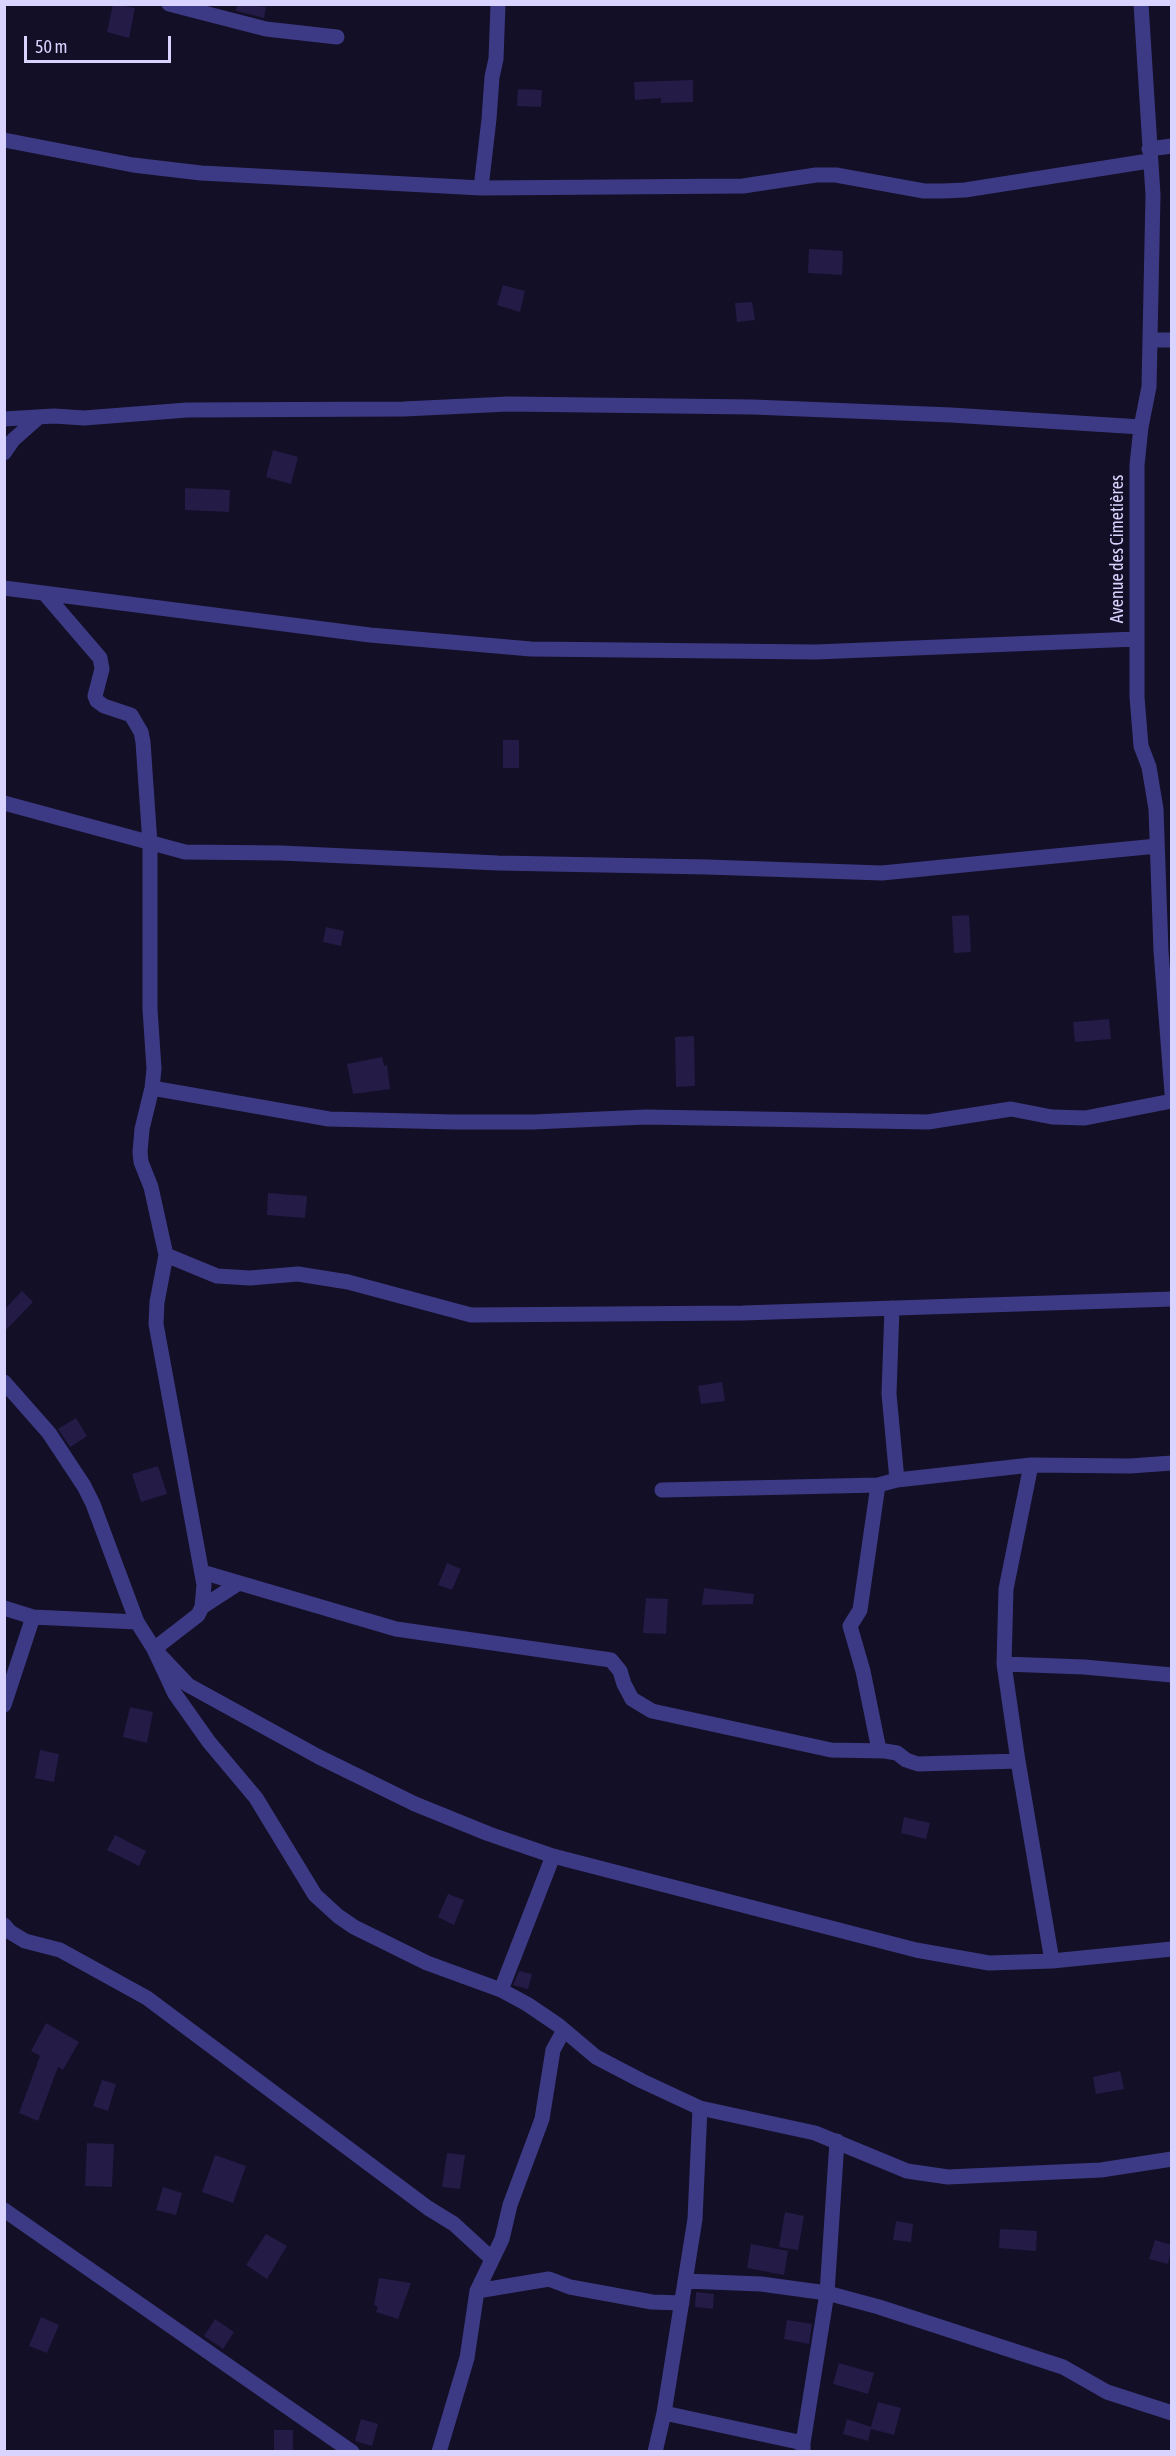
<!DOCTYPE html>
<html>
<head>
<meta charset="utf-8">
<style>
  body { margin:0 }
  #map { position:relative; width:1176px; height:2456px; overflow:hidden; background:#130f26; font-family:"Asap Condensed",sans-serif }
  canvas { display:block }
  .frame { position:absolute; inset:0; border:6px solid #d9d4ff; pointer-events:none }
  .scale { position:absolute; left:24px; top:36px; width:147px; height:27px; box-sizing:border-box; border:3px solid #d9d4ff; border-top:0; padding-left:8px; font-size:18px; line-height:21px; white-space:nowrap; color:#d9d4ff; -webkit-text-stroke:4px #130f26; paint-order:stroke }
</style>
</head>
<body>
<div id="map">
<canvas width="1176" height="2456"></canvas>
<div class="frame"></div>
<div class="scale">50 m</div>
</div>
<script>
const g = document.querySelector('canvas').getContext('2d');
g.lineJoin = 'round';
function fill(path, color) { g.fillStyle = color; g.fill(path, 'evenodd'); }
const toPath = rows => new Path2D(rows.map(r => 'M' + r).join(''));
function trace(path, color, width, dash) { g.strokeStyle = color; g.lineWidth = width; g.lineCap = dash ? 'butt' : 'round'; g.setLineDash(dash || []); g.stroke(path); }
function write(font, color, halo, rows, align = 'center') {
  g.font = font + ' "Asap Condensed",sans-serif'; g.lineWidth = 6; g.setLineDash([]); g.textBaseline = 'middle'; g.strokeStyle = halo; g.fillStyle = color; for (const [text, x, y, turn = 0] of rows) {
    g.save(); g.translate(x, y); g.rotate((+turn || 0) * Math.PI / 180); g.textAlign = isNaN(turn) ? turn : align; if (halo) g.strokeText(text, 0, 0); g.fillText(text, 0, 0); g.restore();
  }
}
fill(toPath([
  [113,4,135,8,129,38,107,32],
  [237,4,266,7,264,18,236,11],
  [693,80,693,102,661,103,661,98,635,100,634,82],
  [518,89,542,90,541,107,517,106],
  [809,249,843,251,842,275,808,273],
  [503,285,525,291,520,312,497,305],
  [752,302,755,320,737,322,735,303],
  [273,450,298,457,291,484,266,477],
  [185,488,230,490,229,512,185,510],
  [503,740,519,740,519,768,503,768],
  [969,915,971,952,954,953,952,916],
  [326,927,344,931,341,946,323,942],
  [1109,1019,1111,1039,1075,1042,1073,1022],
  [694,1036,695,1086,676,1087,675,1037],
  [382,1057,384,1066,387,1065,390,1089,353,1094,347,1064],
  [268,1193,307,1196,305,1218,267,1215],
  [22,1291,33,1302,4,1332,4,1310],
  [722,1382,725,1401,701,1404,698,1386],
  [76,1418,87,1436,70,1447,58,1429],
  [158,1466,167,1494,141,1502,132,1474],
  [447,1563,461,1569,452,1590,438,1585],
  [704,1588,754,1594,753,1604,702,1605],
  [646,1598,668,1599,666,1634,643,1633],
  [130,1707,153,1712,147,1743,123,1737],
  [40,1750,59,1754,54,1782,35,1778],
  [904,1817,930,1823,926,1839,901,1833],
  [115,1835,146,1851,139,1866,107,1850],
  [448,1894,464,1900,454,1925,438,1917],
  [519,1971,532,1974,528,1989,513,1985],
  [46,2023,79,2042,63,2070,58,2067,38,2121,19,2113,40,2056,31,2051],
  [1120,2071,1124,2089,1096,2094,1093,2077],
  [102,2080,116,2084,108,2111,93,2106],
  [87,2143,114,2144,112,2187,85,2186],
  [447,2153,465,2155,460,2189,442,2187],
  [215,2155,246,2166,233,2203,202,2192],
  [163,2187,182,2193,176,2215,156,2210],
  [785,2212,804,2216,798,2250,779,2247],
  [896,2221,913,2224,911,2242,893,2240],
  [1000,2229,1037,2231,1036,2251,999,2248],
  [266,2234,287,2246,267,2279,246,2265],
  [1155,2240,1172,2245,1168,2264,1149,2259],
  [751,2244,788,2251,784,2275,747,2268],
  [379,2278,411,2283,398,2319,376,2312,378,2307,374,2305],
  [696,2292,714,2294,713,2309,695,2307],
  [41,2317,59,2325,47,2353,29,2346],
  [215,2319,234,2332,223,2349,204,2336],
  [787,2320,812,2324,809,2344,784,2339],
  [839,2363,874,2373,868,2394,833,2384],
  [878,2402,901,2408,894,2435,871,2429,868,2441,843,2434,847,2419,871,2427],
  [361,2419,378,2424,372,2446,355,2441],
  [274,2430,293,2430,293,2451,274,2451]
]), '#241b47');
trace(toPath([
  [169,4,266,29,337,37],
  [1141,4,1153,195,1149,387,1141,427,1137,465,1137,697,1141,746,1149,767,1156,809,1161,951,1172,1093],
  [4,140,133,165,201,173,481,188,743,186,816,175,836,175,924,191,943,191,965,190,1149,161],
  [1149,149,1172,146],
  [481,188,489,119,492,77,496,59,498,4],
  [1151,340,1172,340],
  [4,419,54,416,84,418,187,410,404,409,508,404,753,407,951,415,1141,427],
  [4,453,13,440,39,417],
  [4,588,370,635,531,649,816,652,1136,639],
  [45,594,100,658,102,669,95,696,97,701,104,706,131,715,141,732,143,742,150,844,150,1009,154,1069,152,1088,142,1129,140,1152,141,1162,151,1187,166,1255,157,1302,156,1324,204,1585,202,1607,198,1615,154,1649,188,1685,319,1757,415,1804,489,1834,553,1856,916,1950,989,1963,1052,1961,1172,1949],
  [4,803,185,852,281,853,498,863,707,867,882,873,1157,846],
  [152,1088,329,1119,454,1122,533,1122,646,1117,928,1122,1011,1109,1052,1117,1085,1118,1172,1101],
  [166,1255,217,1276,250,1278,298,1274,348,1282,471,1315,743,1313,1172,1299],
  [892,1308,889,1394,897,1480],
  [4,1382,49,1433,84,1486,93,1504,137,1622,154,1649,175,1694,209,1742,256,1798,315,1895,338,1916,354,1927,427,1963,501,1990,527,2004,558,2025,596,2057,642,2081,700,2108,815,2133,907,2171,948,2177,1101,2170,1172,2159],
  [1031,1465,1006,1589,1004,1664,1018,1761,1052,1961],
  [878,1485,860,1610,850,1626,863,1671,879,1750],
  [662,1490,878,1485,897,1480,1031,1465,1130,1466,1172,1463],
  [202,1572,396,1629,611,1660,620,1671,624,1684,632,1699,652,1711,831,1750,885,1751,897,1753,906,1760,918,1764,1018,1761],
  [202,1607,239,1583],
  [4,1608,33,1617,137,1622],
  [1004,1664,1084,1667,1172,1675],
  [4,1705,33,1617],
  [4,1925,10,1932,25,1941,60,1950,147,1998,428,2208,454,2224,491,2258],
  [501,1990,553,1856],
  [4,2210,352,2452],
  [685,2281,761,2284,827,2293,879,2307,1063,2367,1107,2392,1172,2413],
  [477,2291,549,2279,570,2287,652,2302,682,2303],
  [664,2413,803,2443,803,2452],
  [803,2443,827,2293,837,2141],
  [439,2452,467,2358,477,2291,502,2239,510,2205,542,2119,553,2050,564,2030],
  [655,2452,664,2413,695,2219,700,2108]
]), '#3d3a85', 15);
write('18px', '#d9d4ff', '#130f26', [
  ["Avenue des Cimetières",1117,549,-90]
]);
</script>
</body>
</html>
